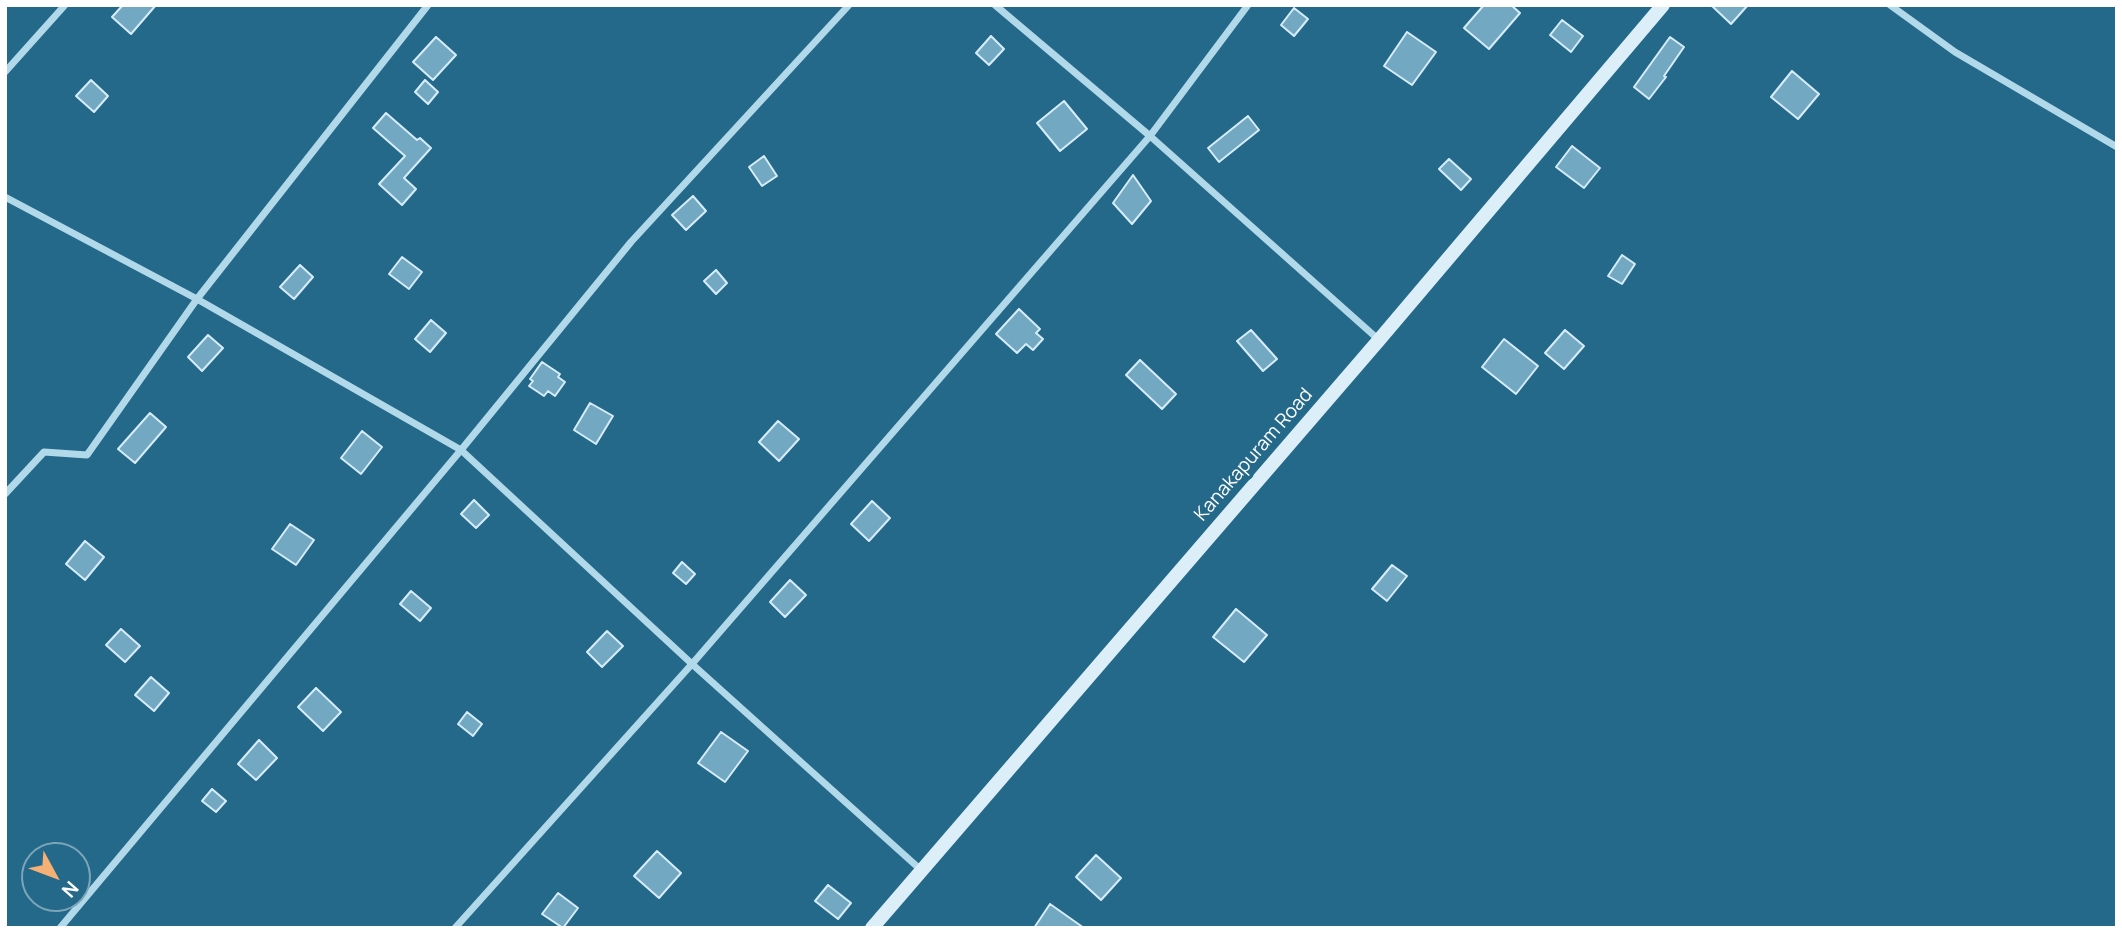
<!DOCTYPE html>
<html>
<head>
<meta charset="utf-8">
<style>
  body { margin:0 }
  #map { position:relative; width:2122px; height:933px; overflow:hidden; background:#25698a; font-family:Manrope,sans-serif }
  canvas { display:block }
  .frame { position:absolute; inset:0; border:7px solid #fff; pointer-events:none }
  .north { position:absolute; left:21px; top:842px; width:70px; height:70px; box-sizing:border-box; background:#25698a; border:2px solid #7ca5b9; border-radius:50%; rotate:131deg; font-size:19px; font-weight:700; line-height:28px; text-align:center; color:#fff }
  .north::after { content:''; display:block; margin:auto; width:24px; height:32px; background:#f4b075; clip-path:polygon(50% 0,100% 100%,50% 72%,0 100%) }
</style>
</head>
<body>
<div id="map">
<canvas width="2122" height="933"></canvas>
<div class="frame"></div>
<div class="north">N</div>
</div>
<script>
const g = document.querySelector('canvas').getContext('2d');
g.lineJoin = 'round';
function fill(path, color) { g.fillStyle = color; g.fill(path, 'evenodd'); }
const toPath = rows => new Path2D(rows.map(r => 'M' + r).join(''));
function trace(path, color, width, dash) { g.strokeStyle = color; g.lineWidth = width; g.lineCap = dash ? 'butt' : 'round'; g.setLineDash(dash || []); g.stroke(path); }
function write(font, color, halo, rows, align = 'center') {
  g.font = font + ' Manrope,sans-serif'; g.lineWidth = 7; g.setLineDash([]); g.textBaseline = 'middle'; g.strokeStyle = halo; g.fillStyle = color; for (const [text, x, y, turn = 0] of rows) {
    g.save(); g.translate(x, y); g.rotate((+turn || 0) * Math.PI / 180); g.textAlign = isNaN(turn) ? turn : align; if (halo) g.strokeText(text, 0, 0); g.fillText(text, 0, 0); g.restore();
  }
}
const building = toPath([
  [123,5,156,5,131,34,112,17,123,5],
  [1484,5,1511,5,1520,13,1489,49,1464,28,1484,5],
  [1711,5,1748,5,1731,24,1711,5],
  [1294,8,1308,19,1294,36,1281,25,1294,8],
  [1562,20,1583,36,1571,52,1550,35,1562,20],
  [1407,32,1436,52,1412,85,1384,66,1407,32],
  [991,36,1004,49,989,65,976,53,991,36],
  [436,37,456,55,433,80,413,62,436,37],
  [1670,37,1684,47,1664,76,1666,77,1649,99,1634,87,1670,37],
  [1792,71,1819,94,1798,119,1771,97,1792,71],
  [91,80,108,96,94,112,76,96,91,80],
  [425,80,438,92,428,104,415,92,425,80],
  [1064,101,1087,129,1060,151,1037,123,1064,101],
  [386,113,417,140,420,138,431,148,404,178,416,189,402,205,379,184,405,156,373,128,386,113],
  [1248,116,1259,130,1219,162,1208,148,1248,116],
  [1572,146,1600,168,1584,188,1556,167,1572,146],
  [764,156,777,176,762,186,749,167,764,156],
  [1449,159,1471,179,1461,190,1439,169,1449,159],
  [1133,175,1151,201,1132,224,1113,203,1133,175],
  [693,196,706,211,686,230,672,215,693,196],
  [1622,255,1635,264,1622,284,1608,276,1622,255],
  [402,257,422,272,409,289,389,274,402,257],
  [300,265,313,277,294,299,280,287,300,265],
  [716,270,727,283,716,294,704,281,716,270],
  [1019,309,1040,329,1036,333,1043,339,1033,350,1026,344,1017,353,996,334,1019,309],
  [431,320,446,333,430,352,415,339,431,320],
  [1251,330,1277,359,1263,371,1237,341,1251,330],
  [1565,330,1584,346,1564,369,1545,353,1565,330],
  [208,335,223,348,202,371,188,357,208,335],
  [1504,339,1538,366,1516,394,1482,367,1504,339],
  [1140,360,1176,394,1162,409,1126,375,1140,360],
  [542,362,560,374,558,377,565,382,555,396,548,391,544,396,529,386,533,381,530,379,542,362],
  [590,403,613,416,596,444,574,430,590,403],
  [150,413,166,427,135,463,118,449,150,413],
  [778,421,799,439,779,461,759,442,778,421],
  [362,431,382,447,361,474,341,458,362,431],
  [474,500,489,515,476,528,461,514,474,500],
  [872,501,890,518,869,541,851,524,872,501],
  [290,524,314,540,296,565,272,549,290,524],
  [85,541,104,557,85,580,66,564,85,541],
  [682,562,695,574,686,584,673,573,682,562],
  [1392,565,1407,576,1387,601,1372,589,1392,565],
  [790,580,806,595,785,617,770,602,790,580],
  [411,591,431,608,420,621,400,604,411,591],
  [1236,609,1267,635,1244,662,1213,637,1236,609],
  [121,629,140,646,125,662,106,645,121,629],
  [607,631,623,646,602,667,587,652,607,631],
  [151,677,169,693,154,711,135,695,151,677],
  [316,688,341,712,323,731,298,707,316,688],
  [467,712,482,724,473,736,458,724,467,712],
  [721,732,748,751,725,782,698,763,721,732],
  [259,740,277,758,256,780,238,764,259,740],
  [212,789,226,801,216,812,202,801,212,789],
  [657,851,681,873,659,898,634,876,657,851],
  [1096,855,1121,878,1101,900,1076,877,1096,855],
  [828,885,851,903,838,919,815,901,828,885],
  [558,893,578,908,563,928,542,914,558,893],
  [1050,904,1084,928,1034,928,1050,904]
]);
fill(building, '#72a8c1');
trace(building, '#d6edf7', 2);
trace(toPath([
  [995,5,1150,136,1379,340],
  [1890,5,1955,52,2117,147],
  [5,72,65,5],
  [5,197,197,299,461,450,692,664,921,870],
  [5,494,44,452,87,455,197,299,428,5],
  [60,928,461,450,631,242,849,5],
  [455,928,692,664,1150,136,1248,5]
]), '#b1d9ea', 7);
trace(toPath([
  [872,928,1379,340,1663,5]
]), '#dceff8', 14);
write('19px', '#fff', '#25698a', [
  ["Kanakapuram Road",1254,455,-49]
]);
</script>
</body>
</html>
